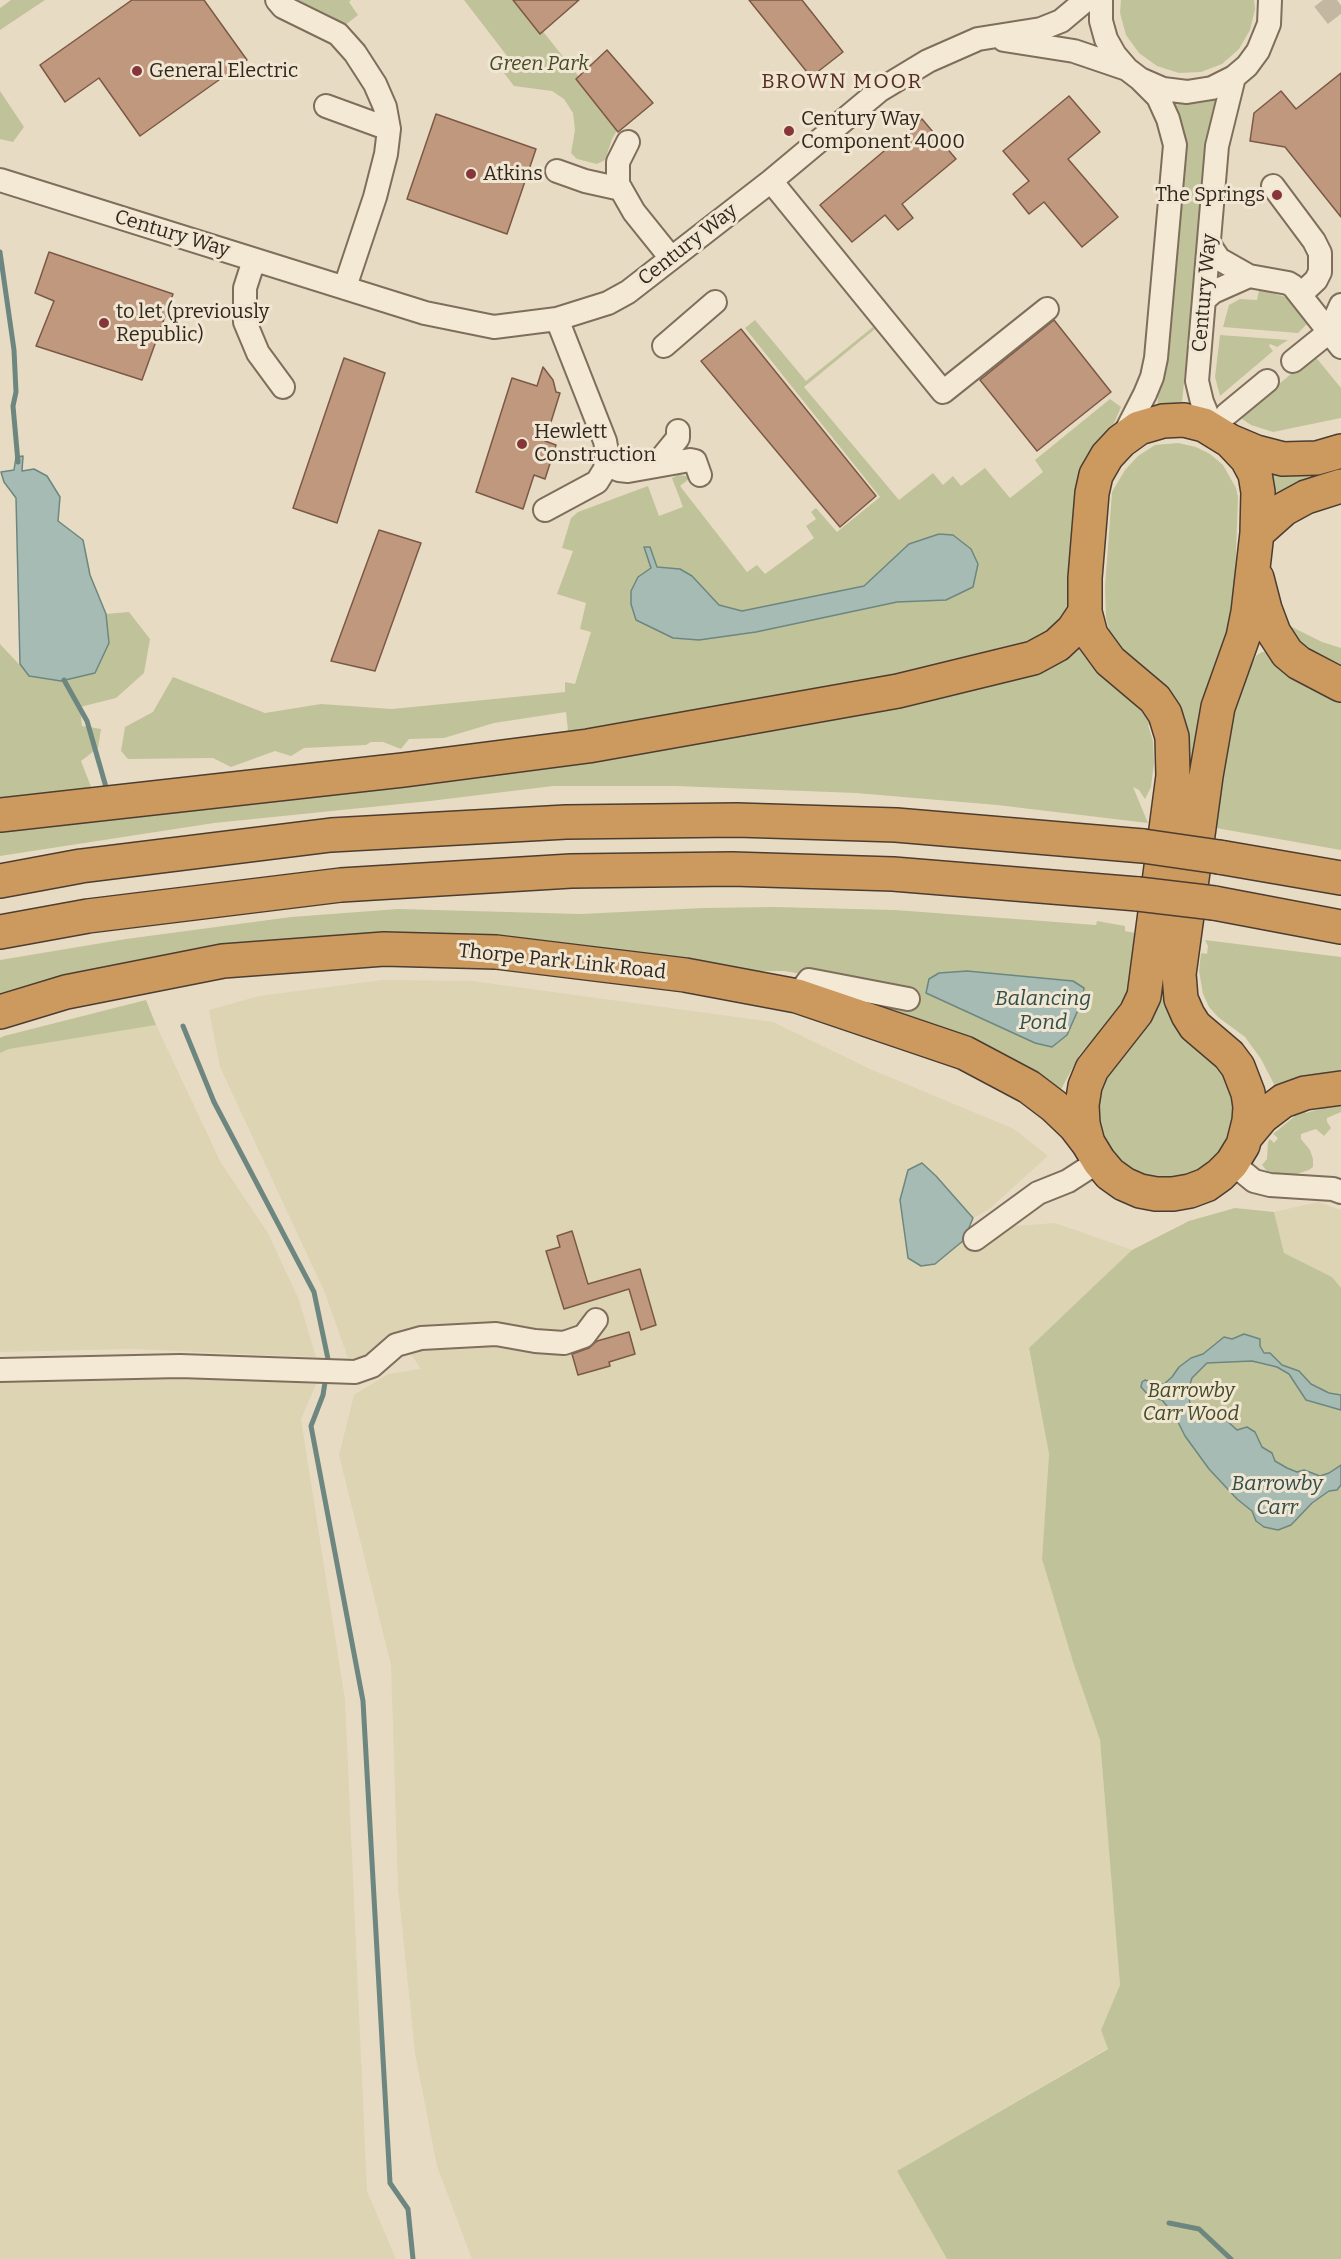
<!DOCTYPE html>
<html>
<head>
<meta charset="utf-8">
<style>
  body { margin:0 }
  canvas { display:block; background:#e7dbc3 }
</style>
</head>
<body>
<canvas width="1341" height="2259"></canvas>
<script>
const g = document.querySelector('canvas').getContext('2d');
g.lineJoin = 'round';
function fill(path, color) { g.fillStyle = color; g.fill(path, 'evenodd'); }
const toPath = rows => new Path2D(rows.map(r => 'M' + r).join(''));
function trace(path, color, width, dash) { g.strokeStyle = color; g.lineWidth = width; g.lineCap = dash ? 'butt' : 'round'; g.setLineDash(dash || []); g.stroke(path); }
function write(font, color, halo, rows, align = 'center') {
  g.font = font + ' Bitter,serif'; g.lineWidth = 6; g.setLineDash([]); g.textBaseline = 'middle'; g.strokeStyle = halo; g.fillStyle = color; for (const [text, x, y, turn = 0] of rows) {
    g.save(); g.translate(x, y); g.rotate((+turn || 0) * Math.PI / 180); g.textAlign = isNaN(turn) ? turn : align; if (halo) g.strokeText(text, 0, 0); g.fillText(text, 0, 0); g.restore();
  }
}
fill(toPath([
  [382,980,472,981,773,1022,870,1069,1014,1129,1048,1156,988,1210,973,1218,936,1176,900,1200,908,1258,921,1266,964,1240,974,1249,1015,1226,1055,1223,1132,1250,1029,1349,1049,1454,1042,1559,1073,1662,1100,1740,1120,1985,1101,2030,1108,2048,897,2171,947,2259,472,2259,437,2166,415,2053,398,1887,391,1665,339,1455,354,1395,388,1374,421,1369,399,1337,365,1357,348,1358,325,1293,220,1067,209,1010,259,996],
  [156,1025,221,1163,268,1233,299,1300,316,1357,131,1349,0,1352,0,1053,9,1049],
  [1318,1202,1341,1210,1341,1288,1332,1277,1284,1253,1274,1212],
  [159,1375,316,1384,301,1419,345,1700,367,2191,396,2259,0,2259,0,1378]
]), '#dcd4b2');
fill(toPath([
  [11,0,45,0,0,30,0,8],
  [285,0,351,0,349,2,358,15,344,26,327,15,312,12],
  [464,0,518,0,619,127,612,139,605,160,597,164,577,159,571,153,575,130,573,113,564,99,552,91,514,86,504,73,514,65],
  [1121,0,1254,0,1255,9,1250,30,1239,49,1222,64,1201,72,1179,73,1157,66,1139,53,1126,35,1120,13],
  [0,91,24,127,13,142,0,139],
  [1217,98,1212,112,1206,152,1182,403,1157,407,1170,274,1177,113,1172,100,1191,102],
  [1259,290,1286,297,1308,323,1298,333,1223,327,1229,305,1240,299,1257,300],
  [755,320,806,381,873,327,875,329,804,387,899,500,933,473,943,485,953,476,961,486,985,468,1010,498,1043,472,1035,460,1110,399,1121,407,1112,428,1074,589,1066,613,1050,634,1031,644,1030,640,868,681,670,716,568,731,566,712,494,723,444,738,409,739,401,749,383,742,371,742,366,745,304,748,291,756,275,751,231,767,213,758,128,759,121,751,125,727,153,712,173,677,265,713,321,704,392,709,565,692,565,682,575,684,591,632,580,629,586,603,557,594,573,551,562,548,571,518,578,512,648,486,659,516,683,507,672,478,678,475,688,476,689,479,680,486,747,572,757,565,765,574,814,538,806,526,816,519,811,512,816,508,837,532,880,497,745,328],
  [1220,335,1288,340,1277,347,1270,344,1269,346,1273,351,1220,396,1215,377],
  [1314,355,1341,388,1341,418,1273,432,1251,425,1239,417],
  [1178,443,1196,447,1210,454,1223,465,1236,488,1238,497,1234,607,1172,983,1232,1084,1237,1108,1223,1154,1205,1170,1183,1180,1158,1181,1135,1174,1116,1159,1103,1138,1097,1115,1100,1091,1112,1069,1132,1040,1172,704,1158,679,1144,667,1126,657,1112,642,1106,618,1105,587,1112,492,1125,470,1138,456,1155,445],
  [1267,470,1310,470,1313,483,1274,500],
  [129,612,150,639,144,673,116,698,80,707,82,726,101,729,98,748,81,761,93,792,0,800,0,644,29,675,61,681,95,673,109,643,106,614],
  [1290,626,1322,642,1341,648,1341,668,1313,654,1285,630],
  [1079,639,1130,692,1155,724,1148,725,1153,741,1154,763,1151,787,1145,799,1139,790,1133,787,1148,823,997,805,856,793,675,786,553,786,430,801,214,823,0,856,0,830,303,794],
  [1262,652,1268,652,1341,699,1341,850,1216,828,1236,692,1257,655],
  [775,907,895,910,1096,925,1097,921,1125,926,1125,931,1135,933,1133,971,1127,994,1111,1020,1080,1054,1058,1095,916,1019,859,1000,820,977,784,971,763,971,756,973,470,940,0,999,0,960,126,939,291,917,398,909,581,914,703,908],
  [1205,940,1341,957,1341,1071,1309,1078,1278,1092,1261,1059,1245,1037,1218,1017,1209,1007,1203,994,1199,971,1201,953,1207,954,1208,946],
  [146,1000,156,1025,9,1049,0,1053,0,1038,4,1036],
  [1341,1103,1341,1112,1327,1118,1327,1122,1331,1128,1324,1136,1316,1129,1301,1134,1301,1139,1310,1150,1313,1159,1313,1167,1309,1170,1294,1175,1279,1174,1267,1171,1262,1165,1267,1159,1268,1142,1270,1139,1274,1143,1278,1138,1273,1134,1295,1116,1295,1111,1304,1105,1306,1113],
  [1235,1208,1274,1212,1284,1253,1332,1277,1341,1288,1341,2259,947,2259,897,2171,1108,2049,1101,2030,1120,1985,1100,1740,1073,1662,1042,1559,1049,1454,1029,1348,1132,1250,1189,1221]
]), '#c0c399');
const water = toPath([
  [23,456,22,471,34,469,47,476,60,497,58,521,83,540,90,575,106,614,109,643,95,673,61,681,29,676,20,664,16,498,4,482,1,472,14,470,16,457,23,456],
  [939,534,953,535,971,549,978,564,973,587,946,600,897,602,756,632,699,640,673,638,636,620,631,604,631,591,638,577,651,568,644,547,650,547,657,567,680,569,692,576,719,605,742,611,864,586,909,544,939,534],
  [967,971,1073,981,1084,988,1082,1001,1067,1035,1052,1047,1035,1043,926,993,929,979,939,973,967,971],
  [922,1163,936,1176,973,1218,964,1240,935,1264,921,1266,908,1258,900,1200,908,1170,922,1163],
  [1244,1334,1260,1339,1260,1346,1264,1353,1270,1353,1282,1365,1299,1371,1311,1384,1329,1393,1341,1395,1341,1410,1306,1400,1289,1374,1277,1367,1252,1361,1207,1363,1192,1378,1188,1390,1190,1404,1203,1408,1212,1417,1226,1420,1237,1430,1247,1427,1255,1432,1262,1447,1272,1453,1275,1461,1287,1468,1297,1472,1304,1470,1320,1476,1329,1473,1341,1465,1341,1485,1337,1490,1329,1491,1312,1503,1291,1525,1278,1530,1264,1527,1256,1521,1252,1511,1237,1499,1209,1469,1185,1436,1175,1416,1162,1400,1150,1397,1141,1387,1142,1382,1145,1380,1157,1384,1164,1384,1172,1377,1179,1367,1191,1358,1203,1354,1224,1337,1232,1339,1244,1334]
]);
fill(water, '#a5bbb4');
trace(water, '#6d8780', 1.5);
trace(toPath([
  [0,252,14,350,16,392,13,406,18,462],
  [64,680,87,721,106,787],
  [183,1026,214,1102,314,1292,328,1359,327,1367],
  [326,1376,323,1395,311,1426,363,1701,390,2183,408,2209,413,2259],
  [1169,2223,1199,2229,1231,2259]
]), '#6d8780', 5);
const building = toPath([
  [132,0,204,0,247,60,140,136,99,78,65,102,40,65,132,0],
  [513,0,579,0,540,34,513,0],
  [749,0,802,0,843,52,811,77,749,0],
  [607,50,653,103,618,132,576,79,607,50],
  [1341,73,1341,217,1285,147,1250,141,1254,113,1281,91,1296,109,1341,73],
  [1069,96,1100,132,1068,159,1118,217,1082,247,1044,202,1029,214,1013,194,1029,181,1003,151,1069,96],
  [436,114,536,149,507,234,407,199,436,114],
  [922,119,956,159,902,204,913,218,898,230,885,215,852,242,820,205,922,119],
  [49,252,173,294,142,380,36,346,54,301,35,293,49,252],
  [1054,320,1111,392,1037,451,980,380,1054,320],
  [741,329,876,496,840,527,701,361,741,329],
  [344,358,385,373,337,523,293,508,344,358],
  [543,367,553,380,556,392,560,393,545,441,556,445,545,479,534,475,523,509,476,492,512,378,537,386,543,367],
  [379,530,421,543,375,671,331,661,379,530],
  [572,1231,588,1284,640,1269,656,1325,641,1330,629,1289,564,1309,546,1251,560,1247,557,1236,572,1231],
  [629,1332,635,1354,609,1362,610,1366,578,1375,572,1354,589,1348,597,1341,629,1332]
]);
fill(building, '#c0987e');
trace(building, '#7b5946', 1.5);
trace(toPath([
  [1323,0,1341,23]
]), '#c3b7a2', 22, [22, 11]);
const minor = toPath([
  [277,0,283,7,338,34,355,53,375,84,385,107,389,129,386,154,375,197,345,287],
  [1101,0,1101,21,1106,39,1115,55,1127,69,1140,79,1163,89,1187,92,1212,88,1234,77,1247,66,1258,51,1269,24,1270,0],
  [1004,40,1074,51,1127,69],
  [326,106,389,129],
  [628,142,618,162,618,184,634,212,671,258],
  [557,171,585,181,621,189],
  [0,180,425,313,494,327,557,319,608,303,628,292,771,181,880,90,928,61,978,39,1041,29,1061,21,1086,0],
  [771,181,943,392,1047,309],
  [1273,186,1314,241,1320,253,1320,272,1316,280,1300,295],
  [1209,244,1219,259,1249,276,1288,283,1293,286,1341,347],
  [254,260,245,288,245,322,258,353,283,387],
  [1204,300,1213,292,1249,276],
  [664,346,715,302],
  [1293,361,1329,332,1341,305],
  [1227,414,1267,381],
  [1220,432,1209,419,1202,402,1197,381,1217,146,1234,77],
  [1122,439,1145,394,1152,377,1156,358,1175,145,1168,119,1158,97,1140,79],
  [606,464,619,470,628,471,690,460,695,461,700,475],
  [656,465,678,438,678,431],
  [545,510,597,482,605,469,607,452,605,441,557,319],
  [797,996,809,980,908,999],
  [1232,1163,1254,1181,1270,1185,1333,1189,1341,1192],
  [975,1239,1038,1193,1068,1181,1099,1161],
  [0,1370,180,1366,355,1372,372,1366,396,1345,421,1338,496,1334,535,1341,564,1343,584,1336,596,1320]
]);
const highway = toPath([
  [1184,420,1204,425,1230,441,1247,459,1255,474,1258,492,1257,533,1248,612,1243,637,1218,707,1206,776,1179,974,1181,999,1188,1015,1195,1026,1229,1055,1238,1067,1248,1093,1250,1107,1249,1121,1243,1145,1232,1163,1220,1175,1206,1185,1190,1191,1173,1194,1156,1194,1140,1191,1124,1184,1110,1174,1099,1161,1088,1143,1083,1124,1082,1105,1085,1086,1092,1069,1136,1013,1144,996,1173,776,1172,737,1165,714,1155,699,1110,661,1091,635,1085,612,1085,578,1092,493,1096,475,1107,456,1121,441,1139,428,1163,421,1184,420],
  [1230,441,1256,452,1283,459,1317,458,1341,451],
  [1257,533,1284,509,1306,497,1341,486],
  [1257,578,1265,609,1274,633,1287,653,1299,663,1341,685],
  [0,815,403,770,588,746,898,691,1033,658,1057,645,1073,630,1085,612],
  [1219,857,1341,878],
  [0,881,81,866,331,835,566,822,737,820,896,825,1143,846],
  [1214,903,1341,927],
  [0,932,88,916,341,885,571,871,732,869,893,874,1138,894],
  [0,1012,66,992,223,961,384,949,496,952,685,975,797,996,965,1053,1029,1087,1054,1106,1075,1126,1088,1143],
  [1247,1135,1262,1117,1283,1101,1305,1093,1341,1088]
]);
trace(minor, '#7f6e5c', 26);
trace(highway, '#4d3d30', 36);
trace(minor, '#f3e9d5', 22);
trace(highway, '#cc995f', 33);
const highwayBridge = toPath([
  [1143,846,1219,857],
  [1138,894,1214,903]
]);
trace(highwayBridge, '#4d3d30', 36, []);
trace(highwayBridge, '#cc995f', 33);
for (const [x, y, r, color] of [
  [137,71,6,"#863538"],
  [789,131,6,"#863538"],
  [471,174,6,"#863538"],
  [1277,195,6,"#863538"],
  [104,323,6,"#863538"],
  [522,444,6,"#863538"]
]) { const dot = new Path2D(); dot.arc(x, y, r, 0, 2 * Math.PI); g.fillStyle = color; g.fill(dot); trace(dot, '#f0e6d2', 2); }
write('italic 20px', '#434b28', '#f0e6d2', [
  ["Green Park",539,64],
  ["Barrowby",1191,1391],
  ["Carr Wood",1191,1414]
]);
write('20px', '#31271e', '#f0e6d2', [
  ["General Electric",149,71],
  ["Century Way",801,119],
  ["Component 4000",801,142],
  ["Atkins",483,174],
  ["The Springs",1265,195,"right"],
  ["to let (previously",116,312],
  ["Republic)",116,335],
  ["Hewlett",534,432],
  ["Construction",534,455]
], 'left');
write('20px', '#31271e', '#f0e6d2', [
  ["Century Way",172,234,17],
  ["Century Way",688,245,-38],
  ["Century Way",1205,293,-85],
  ["Thorpe Park Link Road",562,962,6]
]);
g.letterSpacing = '1.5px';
write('21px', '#582d24', '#f0e6d2', [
  ["BROWN MOOR",842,82]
]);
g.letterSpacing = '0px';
write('italic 21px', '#304f4c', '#f0e6d2', [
  ["Balancing",1043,999],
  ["Pond",1043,1023],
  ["Barrowby",1277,1484],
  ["Carr",1277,1508]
]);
</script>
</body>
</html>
